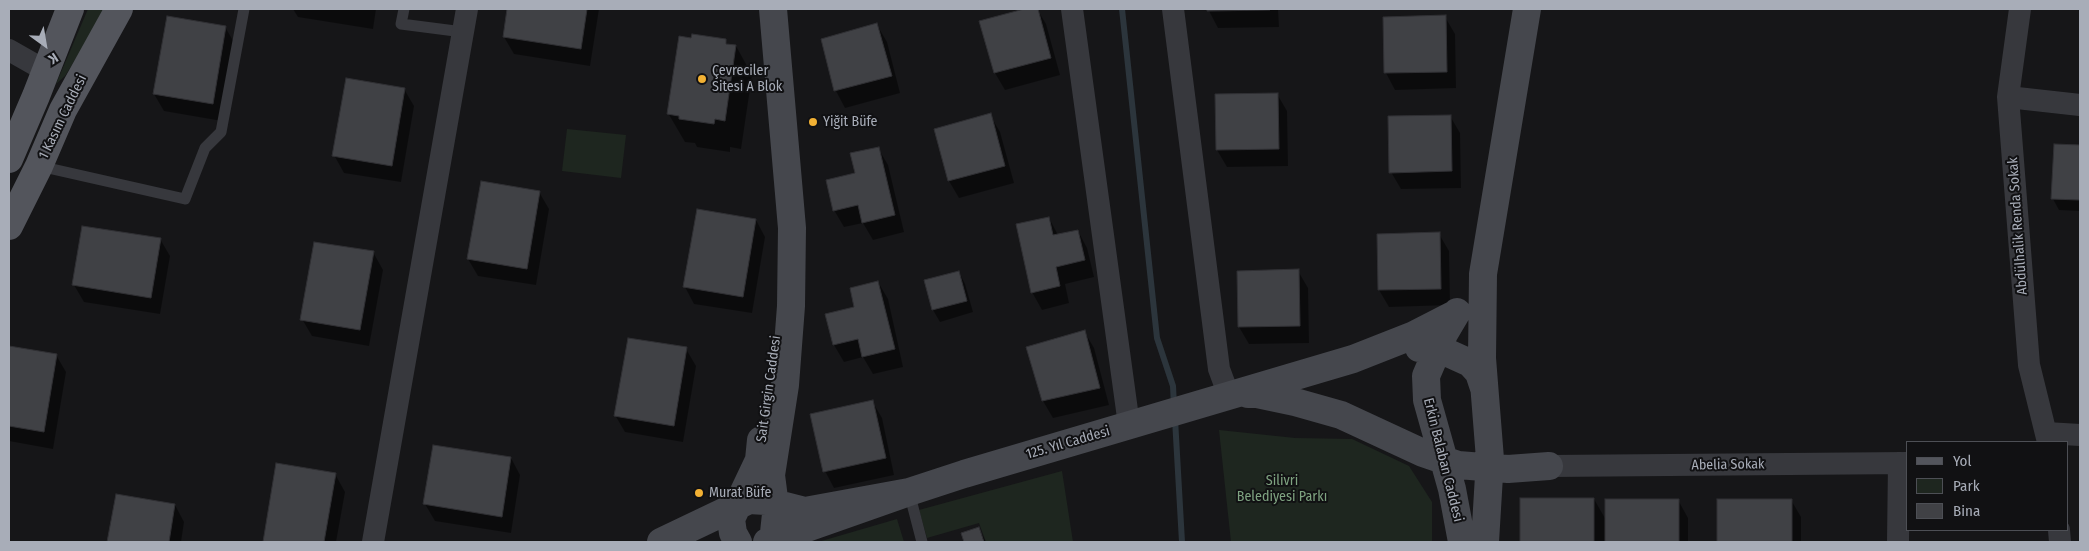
<!DOCTYPE html>
<html>
<head>
<meta charset="utf-8">
<style>
  body { margin:0 }
  #map { position:relative; width:2089px; height:551px; overflow:hidden; background:#161618; font-family:"Fira Sans Condensed",sans-serif }
  canvas { display:block }
  .frame { position:absolute; inset:0; border:10px solid #a8adb8; pointer-events:none }
  .legend { position:absolute; left:1906px; top:441px; width:162px; height:90px; box-sizing:border-box; background:#111113; border:1px solid #4d4f55; margin:0; padding:6px 9px; list-style:none; font-size:15px; color:#a8adb8 }
  .legend li { display:flex; align-items:center; gap:10px; height:25px }
  .legend b { width:25px; border:1px solid #4d4f55 }
  .north { position:absolute; left:20px; top:20px; width:50px; height:50px; -webkit-text-stroke:4px #111113; paint-order:stroke; rotate:148deg; font-size:14px; font-weight:700; line-height:20px; text-align:center; color:#a8adb8 }
  .north::after { content:''; display:block; margin:auto; width:18px; height:22px; background:#a8adb8; clip-path:polygon(50% 0,100% 100%,50% 72%,0 100%) }
</style>
</head>
<body>
<div id="map">
<canvas width="2089" height="551"></canvas>
<div class="frame"></div>
<ul class="legend">
<li><b style="height:6px;background:#53555c"></b>Yol</li>
<li><b style="height:14px;background:#1e261f"></b>Park</li>
<li><b style="height:14px;background:#404145"></b>Bina</li>
</ul>
<div class="north">K</div>
</div>
<script>
const g = document.querySelector('canvas').getContext('2d');
g.lineJoin = 'round';
function fill(path, color) { g.fillStyle = color; g.fill(path, 'evenodd'); }
const toPath = rows => new Path2D(rows.map(r => 'M' + r).join(''));
function trace(path, color, width, dash) { g.strokeStyle = color; g.lineWidth = width; g.lineCap = dash ? 'butt' : 'round'; g.setLineDash(dash || []); g.stroke(path); }
function write(font, color, halo, rows, align = 'center') {
  g.font = font + ' "Fira Sans Condensed",sans-serif'; g.lineWidth = 4; g.setLineDash([]); g.textBaseline = 'middle'; g.strokeStyle = halo; g.fillStyle = color; for (const [text, x, y, turn = 0] of rows) {
    g.save(); g.translate(x, y); g.rotate((+turn || 0) * Math.PI / 180); g.textAlign = isNaN(turn) ? turn : align; if (halo) g.strokeText(text, 0, 0); g.fillText(text, 0, 0); g.restore();
  }
}
fill(toPath([
  [88,9,107,9,65,76,56,84],
  [567,129,626,135,621,178,562,171],
  [1219,430,1295,438,1352,439,1409,466,1432,502,1432,542,1231,542],
  [1062,471,1073,542,986,542,979,523,927,538,919,510],
  [897,519,904,542,818,542]
]), '#1e261f');
fill(toPath([
  [293,9,376,9,373,29,298,17],
  [508,9,599,9,590,66,514,54,504,37],
  [1029,9,1037,9,1046,24,1060,75,1005,90,995,73,981,21],
  [1208,9,1278,9,1279,27,1218,28],
  [1445,17,1455,34,1456,88,1395,90,1386,73],
  [877,25,887,42,900,93,845,108,836,91,822,40],
  [225,27,235,44,222,121,164,111,154,94],
  [725,40,728,45,736,46,752,75,741,149,730,147,730,152,697,147,695,143,685,142,668,113],
  [404,89,414,106,401,182,344,173,334,155],
  [1277,94,1287,111,1288,166,1227,167,1217,150,1217,95],
  [990,115,1000,132,1014,183,959,198,949,181,936,130],
  [1450,116,1460,133,1461,188,1401,189,1391,172],
  [2056,145,2080,146,2080,211,2059,210,2053,199],
  [878,148,888,165,904,232,873,240,863,223,844,227,834,210,856,174],
  [539,192,549,209,536,285,478,276,468,259],
  [1049,218,1058,235,1078,231,1087,248,1094,277,1065,284,1069,303,1042,310,1032,292],
  [756,220,765,237,752,313,694,304,685,287],
  [1439,234,1449,251,1450,305,1389,307,1379,290],
  [160,239,170,256,160,314,84,302,74,285],
  [373,252,383,270,369,346,312,336,302,319],
  [1298,271,1308,288,1309,343,1249,344,1239,327],
  [959,272,965,284,973,312,940,322,933,310,925,281],
  [878,282,888,299,903,367,873,374,863,357,844,362,834,345,856,308],
  [1084,331,1094,348,1109,405,1053,418,1043,401,1027,348],
  [9,347,56,355,66,372,53,449,9,441],
  [686,349,696,366,683,442,625,432,615,415],
  [872,401,882,418,894,475,834,488,825,471],
  [511,458,520,475,511,533,435,521,425,504],
  [335,474,345,492,336,542,265,542],
  [117,495,175,505,184,522,181,542,109,542],
  [1521,499,1594,499,1606,520,1678,500,1688,518,1688,542,1521,542],
  [1719,500,1791,500,1801,517,1801,542,1719,542],
  [979,529,986,542,965,542,963,534]
]), '#0007');
trace(toPath([
  [1122,9,1157,338,1173,386,1174,406],
  [1175,419,1182,542]
]), '#2c353c', 6);
const building = toPath([
  [507,9,587,9,581,49,503,37,507,9],
  [1024,9,1038,9,1051,58,994,73,979,21,1024,9],
  [1207,9,1270,9,1270,10,1207,11,1207,9],
  [1446,15,1447,72,1384,73,1383,17,1446,15],
  [167,16,226,26,213,104,153,94,167,16],
  [877,23,892,76,834,91,821,39,877,23],
  [692,34,726,39,726,44,736,45,725,121,715,119,714,124,679,119,679,116,667,114,679,36,691,38,692,34],
  [346,78,405,88,392,166,332,156,346,78],
  [1278,93,1279,149,1216,150,1215,94,1278,93],
  [991,113,1005,166,948,181,934,129,991,113],
  [1451,115,1452,171,1389,173,1388,116,1451,115],
  [2054,144,2080,145,2080,200,2051,199,2054,144],
  [879,147,895,215,862,223,858,205,833,211,826,180,855,173,850,153,879,147],
  [481,181,540,191,527,269,467,259,481,181],
  [697,209,756,219,743,297,683,287,697,209],
  [1049,217,1053,235,1078,230,1085,260,1056,267,1060,286,1031,293,1016,224,1049,217],
  [82,226,161,238,151,298,72,285,82,226],
  [1440,232,1441,289,1378,290,1377,234,1440,232],
  [314,242,374,251,360,330,300,320,314,242],
  [1299,269,1300,326,1238,327,1237,271,1299,269],
  [959,271,967,301,932,310,924,280,959,271],
  [878,281,895,349,862,357,858,339,833,345,825,314,854,307,850,288,878,281],
  [1085,330,1100,388,1042,401,1026,347,1085,330],
  [628,338,687,347,674,426,614,416,628,338],
  [9,346,57,354,44,432,9,426,9,346],
  [873,400,886,458,823,472,810,414,873,400],
  [433,445,511,457,502,517,423,504,433,445],
  [276,463,336,473,324,542,263,542,276,463],
  [116,494,175,504,169,542,107,542,116,494],
  [1520,498,1594,498,1594,542,1520,542,1520,498],
  [1605,499,1679,499,1679,542,1605,542,1605,499],
  [1717,499,1792,499,1792,542,1717,542,1717,499],
  [979,527,984,542,964,542,961,533,979,527]
]);
fill(building, '#404145');
trace(building, '#303034', 1);
trace(toPath([
  [404,9,401,24,463,32],
  [39,166,185,199,205,148,221,132,244,9],
  [909,492,922,542]
]), '#37383d', 11);
trace(toPath([
  [1072,9,1129,425],
  [1173,9,1219,369,1229,396],
  [2020,9,2008,97,2029,365,2048,442],
  [9,50,46,71],
  [2008,97,2080,105],
  [2046,433,2080,435],
  [1549,466,1908,463],
  [2059,530,2060,542],
  [373,542,467,9],
  [1898,542,1899,463]
]), '#37383d', 22);
trace(toPath([
  [1457,312,1444,334,1426,376,1427,400,1452,489,1462,542],
  [1419,348,1437,348,1470,363,1479,373,1484,388],
  [1248,394,1257,394,1295,402,1341,415,1423,453,1458,465,1508,469,1549,466],
  [909,492,964,474,1353,359,1414,335,1455,314],
  [661,542,749,500,766,501,805,511,909,492,767,542],
  [738,542,733,533,731,519,759,460,761,440],
  [773,542,776,514,771,475,785,385,791,306,792,228,773,9],
  [1485,542,1490,459,1482,358,1483,274,1527,9]
]), '#45474d', 28);
trace(toPath([
  [9,159,36,96,70,9],
  [9,226,39,166,63,110,119,9]
]), '#53555c', 28);
for (const [x, y, r, color] of [
  [702,79,5,"#f2b134"],
  [813,122,5,"#f2b134"],
  [699,493,5,"#f2b134"]
]) { const dot = new Path2D(); dot.arc(x, y, r, 0, 2 * Math.PI); g.fillStyle = color; g.fill(dot); trace(dot, '#111113', 2); }
write('14px', '#a8adb8', '#111113', [
  ["Çevreciler",712,71],
  ["Sitesi A Blok",712,87],
  ["Yiğit Büfe",823,122],
  ["Murat Büfe",709,493]
], 'left');
write('14px', '#a8adb8', '#111113', [
  ["1 Kasım Caddesi",63,117,-64],
  ["Abdülhalik Renda Sokak",2018,226,-94],
  ["Sait Girgin Caddesi",769,389,-82],
  ["125. Yıl Caddesi",1068,443,-16],
  ["Erkin Balaban Caddesi",1443,460,76],
  ["Abelia Sokak",1728,465,-1]
]);
write('14px', '#7fa381', '#111113', [
  ["Silivri",1282,481],
  ["Belediyesi Parkı",1282,497]
]);
</script>
</body>
</html>
